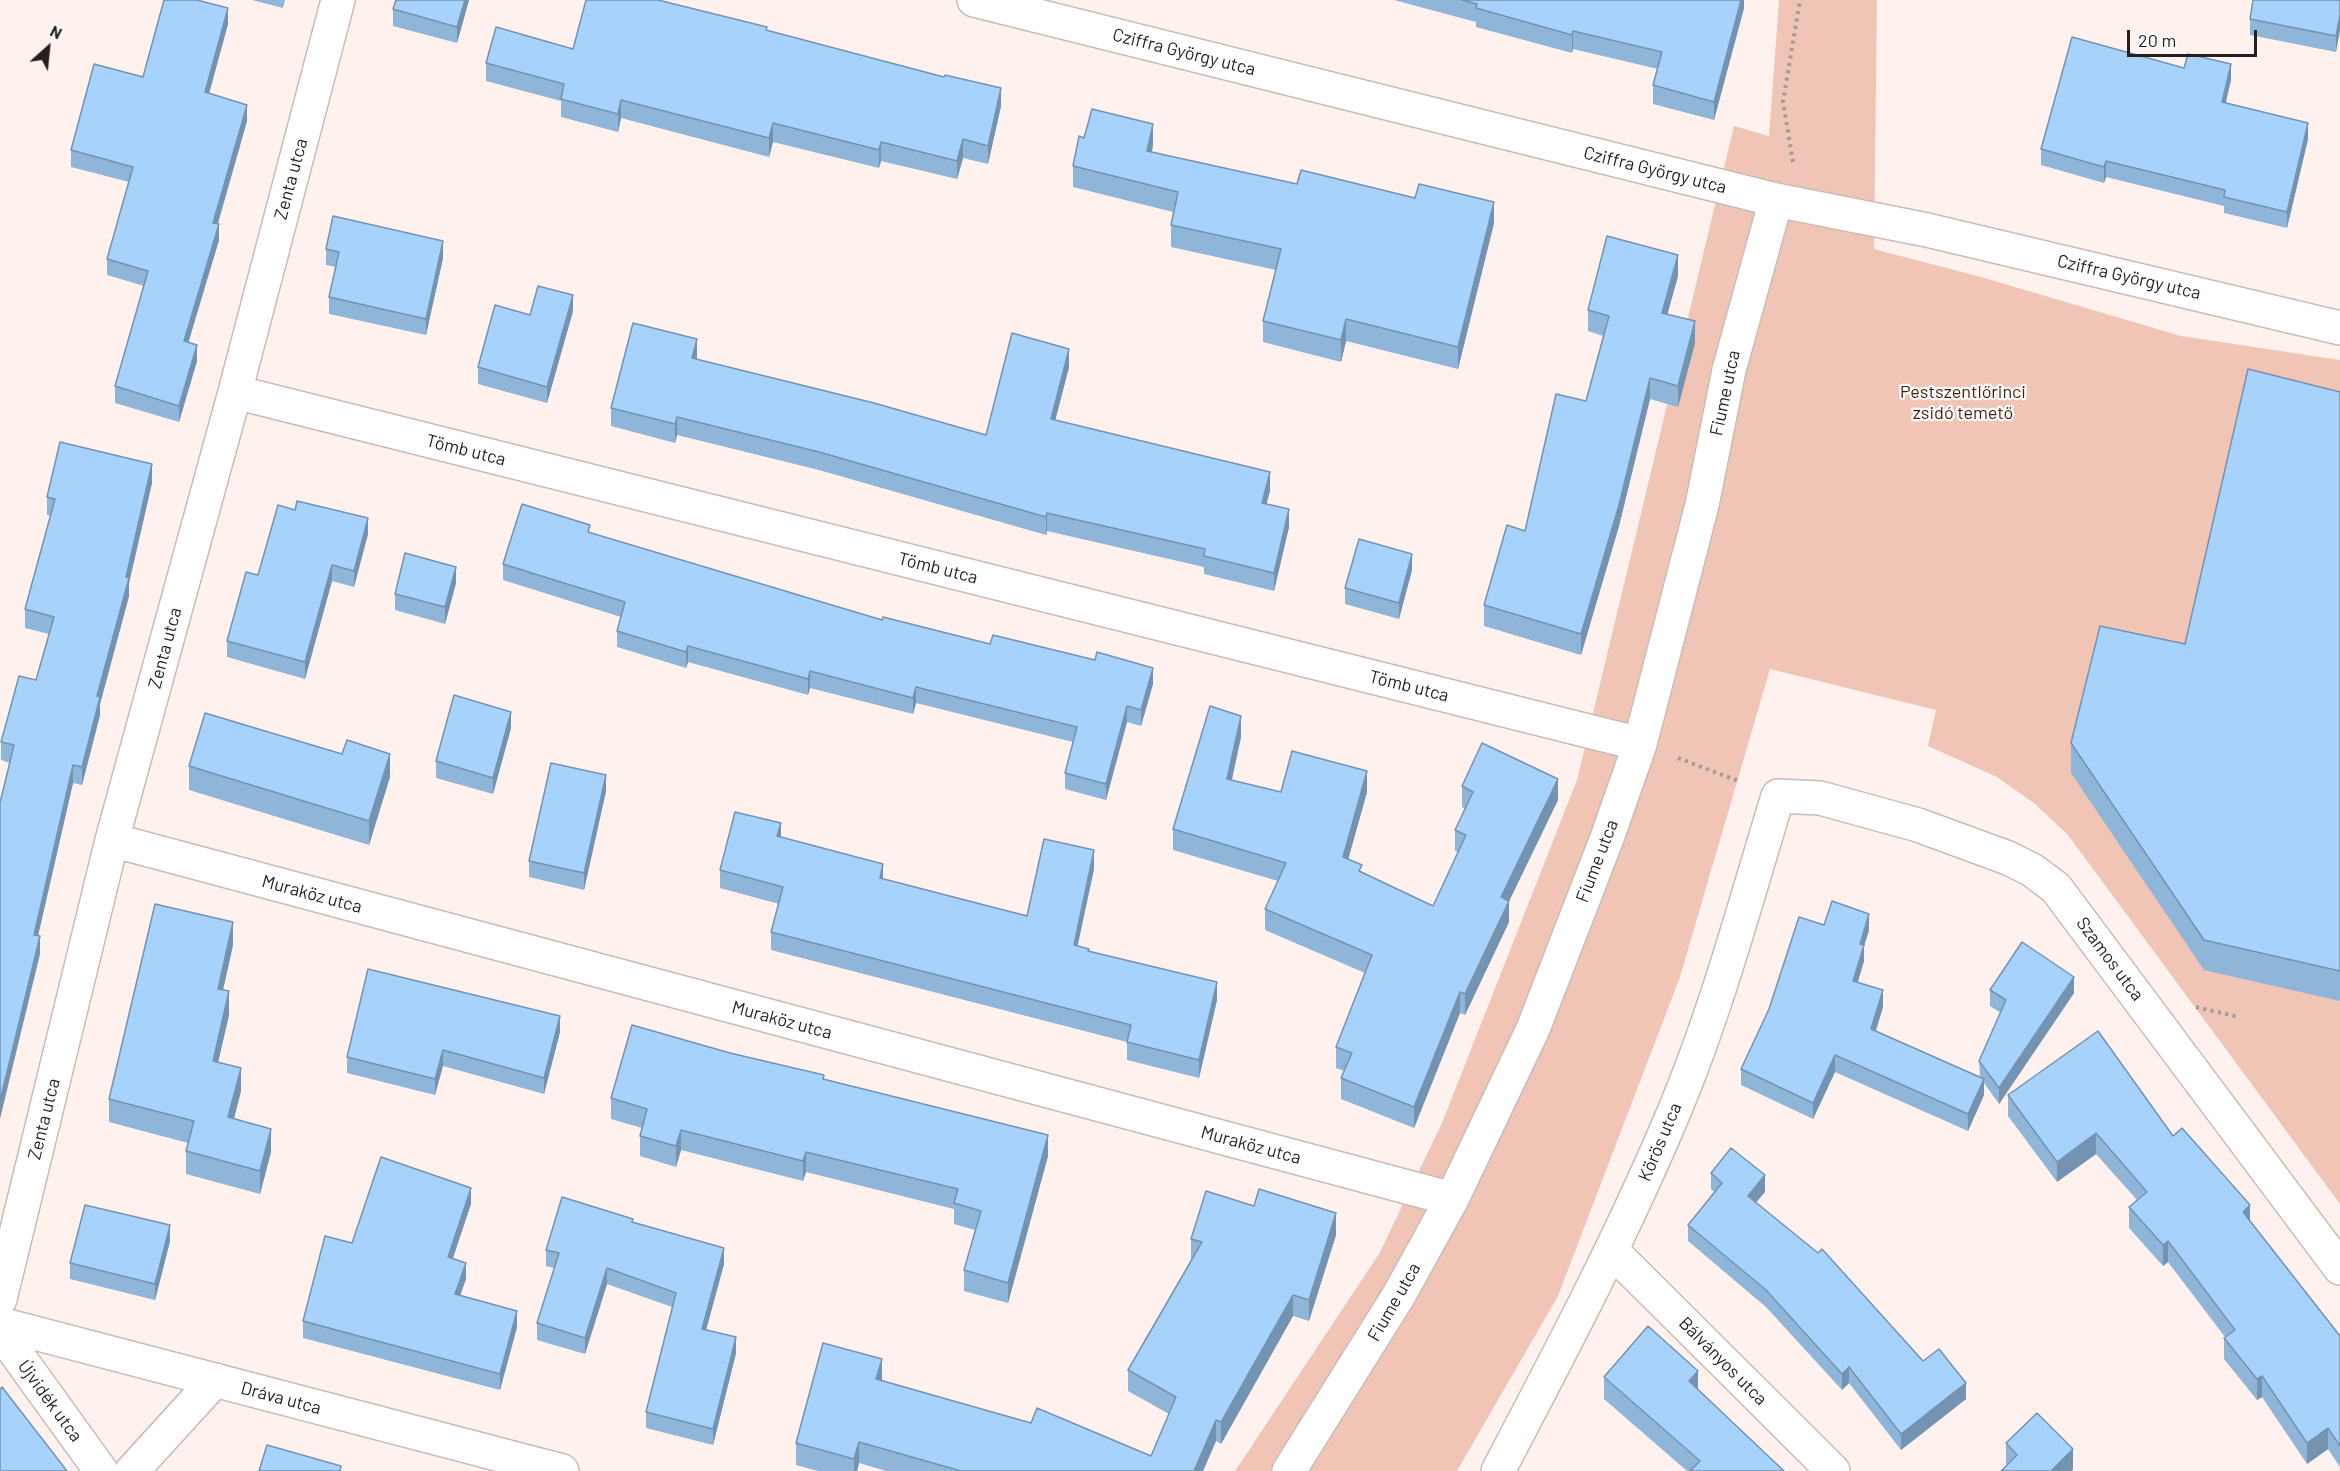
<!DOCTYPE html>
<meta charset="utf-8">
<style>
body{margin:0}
#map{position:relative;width:2340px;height:1471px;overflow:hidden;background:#fff2ee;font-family:Barlow,sans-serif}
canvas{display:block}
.north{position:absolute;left:18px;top:18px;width:60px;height:60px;-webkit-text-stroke:4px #fff;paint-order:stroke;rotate:27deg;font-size:16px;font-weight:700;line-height:24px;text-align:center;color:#251f1d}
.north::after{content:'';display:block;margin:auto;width:21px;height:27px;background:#251f1d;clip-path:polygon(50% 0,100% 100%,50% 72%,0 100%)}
.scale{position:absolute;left:2127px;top:30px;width:130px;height:27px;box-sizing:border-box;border:3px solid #251f1d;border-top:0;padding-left:8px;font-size:18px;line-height:21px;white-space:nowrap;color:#251f1d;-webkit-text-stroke:4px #fff;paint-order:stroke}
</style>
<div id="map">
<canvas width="2340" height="1471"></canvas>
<div class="north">N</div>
<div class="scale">20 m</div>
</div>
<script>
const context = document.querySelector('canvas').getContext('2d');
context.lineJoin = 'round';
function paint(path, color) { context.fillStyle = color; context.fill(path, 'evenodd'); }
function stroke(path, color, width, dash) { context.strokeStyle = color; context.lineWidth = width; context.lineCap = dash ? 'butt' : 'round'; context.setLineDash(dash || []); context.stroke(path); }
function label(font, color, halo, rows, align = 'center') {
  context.font = font + ' Barlow,sans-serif'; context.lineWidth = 4.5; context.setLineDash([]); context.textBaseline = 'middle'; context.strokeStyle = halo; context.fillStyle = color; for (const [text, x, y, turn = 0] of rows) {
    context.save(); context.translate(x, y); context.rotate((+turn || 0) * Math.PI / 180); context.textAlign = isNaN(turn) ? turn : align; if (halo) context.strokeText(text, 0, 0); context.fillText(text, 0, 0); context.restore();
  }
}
paint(new Path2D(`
 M1779 0H1877L1874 249 1981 277 2181 336 2340 360V1204L2068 835 2035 804 1997 777 1928 746 1936 710 1770 669 1680 977 1558 1296 1457 1471H1235L1379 1254 1442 1123 1577 780 1734 126 1769 136Z`), '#f0c5b6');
const minor = new Path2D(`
 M974 0 1776 200 1927 230 2340 328
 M235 392 1640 744
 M112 840 1452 1199
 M1612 1251 1833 1471
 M0 1299 112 840 235 392 338 0
 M0 1324 562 1471
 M0 1331 101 1471
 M132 1471 215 1380
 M1289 1471 1399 1295 1452 1199 1533 1029 1607 838 1640 744 1702 505 1729 370 1776 200
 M1498 1471C1561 1351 1624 1232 1676 1107 1718 1006 1746 900 1778 796L1820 798 1918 825 2008 858 2032 870 2056 888 2340 1268`);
stroke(minor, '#cabbb6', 36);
stroke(new Path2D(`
 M1793 162 1783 102 1800 0
 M1678 758 1741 782
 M2196 1007 2239 1017`), '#a39996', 4, [3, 4.5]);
stroke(minor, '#fff', 33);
paint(new Path2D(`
 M252 0H285L283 8Z
 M469 0 457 43 393 26V9Z
 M1394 0H1744V8L1714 120 1653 104V85L1658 69 1573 49 1572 53 1476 27V22Z
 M2340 0 2336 52 2250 35V19Z
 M228 24 209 94 247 121 218 224 219 240 188 343 197 361 179 422 115 403V386L144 286 107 275V259L129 182 71 167V150L143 77Z
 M767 30 1001 106 988 164 963 158 957 179 881 161 879 168 773 142 769 157 621 118 618 132 561 117V101L486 81V63L573 49Z
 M2231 80 2225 103 2308 139 2287 228 2224 213V206L2106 177 2104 183 2041 165V149Z
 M1084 138 1153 145 1152 152 1297 184 1494 223 1458 369 1346 341 1341 362 1263 342V321L1276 270 1171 247V225L1173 212 1073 187V166Z
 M326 249 443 258 426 335 329 314V297L336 267 326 265Z
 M1678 276 1667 314 1695 343 1678 407 1650 399 1619 526 1581 655 1484 626V605L1525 531 1586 401 1603 336 1588 331V310Z
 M573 311 547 403 478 384V367L530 315Z
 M697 358 696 359 986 435 1069 367 1055 420 1270 491 1266 504 1289 527 1274 591 1204 574V567L1047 531 1046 535 819 470 677 435 675 443 611 426V408Z
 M2340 392V1001L2204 970 2071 773V743L2185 644Z
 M152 483 129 583V596L100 704V715L82 785 73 783 38 936 40 954 10 763 1 760V742L36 680 49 634 25 628V609L51 516 47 515V497Z
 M590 533 882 620 990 644 1153 684 1141 726 1127 722 1106 800 1065 789V773L1073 742 916 703 913 714 810 688 808 695 688 662 686 668 617 647V631L621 617 503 580V564Z
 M368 534 354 587 332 581 305 679 227 657V641L258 575Z
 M1412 570 1399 619 1345 604V588Z
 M456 583 445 624 395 610V594Z
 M511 728 493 794 436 778V761Z
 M1241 737 1232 780 1281 792H1367L1348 859 1362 872 1433 906 1458 852 1455 851V830L1465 809 1462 807V786L1558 800 1509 901V922L1465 1015 1460 1013 1414 1128 1341 1099V1078L1344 1071 1336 1068V1047L1365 973 1265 930V909L1278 881 1173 850V829Z
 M189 766 390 777 369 845 189 790Z
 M606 791 584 890 529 877V861Z
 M781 837 883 879 1027 916 1094 869 1077 946 1089 951 1217 1000 1199 1078 1127 1060V1042L771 950V932L779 904 720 888V870Z
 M1824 925 1869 930 1864 946V961L1858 982 1883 1007 1876 1031 1980 1077 1979 1061 2001 1013 1990 1006V990L2074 993 1999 1104 1984 1083V1095L1968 1131 1835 1072 1813 1119 1741 1085V1069L1769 1009Z
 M233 945 223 990 229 1015 218 1062 241 1091 234 1119 271 1152 260 1194 186 1174V1151L188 1143 109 1122V1099Z
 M560 1032 544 1094 443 1066 435 1095 347 1073V1057Z
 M730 1053 824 1079 1048 1156 1008 1303 964 1291V1270L975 1230 954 1224V1209L806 1172 803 1181 681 1150 676 1167 640 1156V1136L642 1128 611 1119V1098Z
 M2008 1095 2173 1136 2250 1221 2340 1336V1467L2328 1449 2307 1464 2262 1397 2257 1400 2224 1359V1338L2225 1337 2168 1262 2163 1266 2129 1228V1207L2137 1200 2096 1154 2057 1182 2008 1116Z
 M1711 1173 1765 1192 1756 1202 1923 1361 1966 1399 1901 1450 1849 1383 1842 1390 1766 1307 1688 1241V1225L1715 1193 1711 1189Z
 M471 1204 452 1258 466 1279 460 1295 517 1327 500 1390 303 1338V1321L352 1243Z
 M633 1222 724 1264 706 1330 736 1353 713 1445 646 1428V1412L672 1307 607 1284 585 1354 537 1340V1323L554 1268 546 1266V1250Z
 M1336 1235 1309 1321 1293 1316 1221 1444 1216 1441 1203 1471H886L859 1463 857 1471H818L796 1465V1443L882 1380 1031 1423 1151 1456 1169 1414 1128 1391V1370L1191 1261V1239Z
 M170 1241 155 1300 70 1279V1263Z
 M1604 1377 1698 1390 1784 1471H1687L1604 1399Z
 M2006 1443 2073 1469 2072 1471H2001L2007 1465 2006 1464Z`), '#8fb5d8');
paint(new Path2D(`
 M465 0H469L457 43V27Z
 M1741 0H1744V8L1714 120V102Z
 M228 8V24L205 108V92Z
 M2340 15V31L2336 52V36Z
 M1573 31V49L1572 53V35Z
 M2231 64V80L2222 119V102Z
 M1001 88V106L988 164V146Z
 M621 100V118L618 132V114Z
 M247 105V121L213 239V223Z
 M773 123V142L769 157V138Z
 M2308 123V139L2287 228V212Z
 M1153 124V145L1147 173V151Z
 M963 139V158L957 179V161Z
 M881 142V161L879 168V150Z
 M2106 161V177L2104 183V167Z
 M1494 202V223L1458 369V347Z
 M219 224V240L184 357V341Z
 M443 241V258L426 335V319Z
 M1678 255V276L1662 334V313Z
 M573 295V311L547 403V387Z
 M1346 319V341L1341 362V340Z
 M1695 321V343L1678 407V386Z
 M697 339V358L692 376V358Z
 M197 345V361L179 422V406Z
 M1069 349V367L1051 437V419Z
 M1650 378V399L1619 526 1581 655V634Z
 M677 417V435L675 443V424Z
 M152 464V483L129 583V596L100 704V715L82 785V767L97 696Z
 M1270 472V491L1262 521V503Z
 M1289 509V527L1274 591V573Z
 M1047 513V531L1046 535V517Z
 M368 518V534L354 587V571Z
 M1412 554V570L1399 619V603Z
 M332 565V581L305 679V662Z
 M456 567V583L445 624V607Z
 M688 646V662L686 668V652Z
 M1153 668V684L1141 726V710Z
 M810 671V688L808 695V679Z
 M916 687V703L913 714V698Z
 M1127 706V722L1106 800V784Z
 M511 712V728L493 794V778Z
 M1241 716V737L1227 800V779Z
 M390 754V777L369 845V821Z
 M73 765V783L34 953V935Z
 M1367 771V792L1343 878V857Z
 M606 775V791L584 890V873Z
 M1558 779V800L1501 918V897Z
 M781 823V842L777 836Z
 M1094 850V869L1074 963V945Z
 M883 864V883L880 878Z
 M1509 901V922L1465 1015V994Z
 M1869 914V930L1864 946V961L1853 997V981L1860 944Z
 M233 922V945L218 1012V989Z
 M40 936V954L0 1119V1101Z
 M2074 977V993L1999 1104V1088Z
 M1217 982V1000L1199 1078V1060Z
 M1883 990V1007L1871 1045V1029Z
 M229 991V1015L213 1084V1061Z
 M1460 992V1013L1414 1128V1107Z
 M560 1016V1032L544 1094V1078Z
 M443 1050V1066L435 1095V1079Z
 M1835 1055V1072L1813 1119V1103Z
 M241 1068V1091L228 1141V1117Z
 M1984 1079V1095L1968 1131V1114Z
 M271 1129V1152L260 1194V1171Z
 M681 1130V1150L676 1167V1146Z
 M2096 1133V1154L2057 1182V1162Z
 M1048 1135V1156L1008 1303V1283Z
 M806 1152V1172L803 1181V1161Z
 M1765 1175V1192L1748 1212V1196Z
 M471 1188V1204L448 1273V1257Z
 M2250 1205V1226L2243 1212Z
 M1336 1213V1235L1309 1321V1300Z
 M170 1225V1241L155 1300V1284Z
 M2168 1241V1262L2163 1266V1245Z
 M724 1248V1264L702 1345V1329Z
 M466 1263V1279L455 1310V1294Z
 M607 1268V1284L585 1354V1338Z
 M1293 1295V1316L1221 1444V1422Z
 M517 1311V1327L500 1390V1374Z
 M736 1337V1353L713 1445V1429Z
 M882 1359V1381L876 1379Z
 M1849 1367V1383L1842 1390V1374Z
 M1698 1371V1393L1689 1381Z
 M2262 1376V1397L2257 1400V1379Z
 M1966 1383V1399L1901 1450V1434Z
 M1216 1420V1441L1203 1471H1194Z
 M2328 1428V1449L2307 1464V1443Z
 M859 1442V1463L857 1471H854V1459Z
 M2073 1449V1469L2072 1471H2051Z`), '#7493b0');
const building = new Path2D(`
 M164 0H197L228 8 205 92 247 105 213 223 219 224 184 341 197 345 179 406 115 386 148 271 107 259 133 167 71 150 94 64 143 77Z
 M396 0H465L457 27 393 9Z
 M586 0H658L767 27 766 30 944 77 945 75 1001 88 988 146 963 139 957 161 881 142 879 150 773 123 769 138 621 100 618 114 561 99 564 84 486 63 496 27 573 49Z
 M1462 0H1741L1714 102 1653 85 1662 52 1573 31 1572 35 1476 8 1477 4Z
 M2253 0H2340V15L2336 36 2250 19Z
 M2072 37 2184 68 2188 54 2231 64 2222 102 2308 123 2287 212 2224 197 2225 190 2106 161 2104 167 2041 149Z
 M1092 109 1153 124 1147 151 1297 184 1301 170 1415 198 1419 184 1494 202 1458 347 1346 319 1341 340 1263 321 1281 249 1171 225 1178 192 1073 166 1079 136 1084 138Z
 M333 216 443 241 426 319 329 297 339 252 326 249Z
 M1607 236 1678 255 1662 313 1695 321 1678 386 1650 378 1619 505 1581 634 1484 605 1507 525 1525 531 1556 394 1586 401 1609 316 1588 310Z
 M538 286 573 295 547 387 478 367 495 305 530 315Z
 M633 323 697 339 692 358 874 403 986 435 1012 333 1069 349 1051 419 1270 472 1262 503 1289 509 1274 573 1204 556 1205 549 1047 513 1046 517 819 452 677 417 675 424 611 408Z
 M2248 369 2340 392V971L2204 940 2071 743 2100 626 2185 644Z
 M60 442 152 464 126 577 129 578 97 696 100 697 82 767 73 765 34 935 40 936 0 1101V803L14 745 1 742 19 676 36 680 54 617 25 609 55 499 47 497Z
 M297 501 368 518 354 571 332 565 305 662 227 641 246 572 258 575 278 505 295 510Z
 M522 504 590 525 588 532 882 620 883 617 990 644 993 635 1095 660 1097 652 1153 668 1141 710 1127 706 1106 784 1065 773 1077 727 916 687 913 698 810 671 808 679 688 646 686 652 617 631 625 602 503 564Z
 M1359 539 1412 554 1399 603 1345 588Z
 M405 553 456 567 445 607 395 594Z
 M454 695 511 712 493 778 436 761Z
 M1210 706 1241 716 1227 779 1281 792 1292 751 1367 771 1343 857 1362 865 1359 871 1433 906 1466 835 1455 830 1473 792 1462 786 1482 743 1558 779 1501 897 1509 901 1465 994 1460 992 1414 1107 1341 1078 1352 1053 1336 1047 1372 955 1265 909 1286 863 1173 829Z
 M205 713 342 754 347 740 390 754 369 821 189 766Z
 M551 763 606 775 584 873 529 861Z
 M735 812 781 823 777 836 883 864 880 878 1027 916 1044 839 1094 850 1074 945 1089 949 1088 951 1217 982 1199 1060 1127 1042 1131 1025 771 932 783 887 720 870Z
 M1832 901 1869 914 1860 944 1864 945 1853 981 1883 990 1871 1029 1984 1079 1968 1114 1835 1055 1813 1103 1741 1069 1769 1009 1799 917 1824 925Z
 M155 904 233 922 218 989 229 991 213 1061 241 1068 228 1117 271 1129 260 1171 186 1151 194 1121 109 1099Z
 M2022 942 2074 977 1999 1088 1979 1061 2006 1000 1990 990Z
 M368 969 560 1016 544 1078 443 1050 435 1079 347 1057Z
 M632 1025 730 1053 824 1075 823 1079 1048 1135 1008 1283 964 1270 981 1211 954 1203 958 1189 806 1152 803 1161 681 1130 676 1146 640 1136 647 1109 611 1098Z
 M2098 1031 2173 1136 2182 1128 2250 1205 2243 1212 2340 1336V1446L2328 1428 2307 1443 2262 1376 2257 1379 2224 1338 2235 1330 2168 1241 2163 1245 2129 1207 2147 1192 2096 1133 2057 1162 2008 1095Z
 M1731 1148 1765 1175 1748 1196 1818 1253 1822 1249 1923 1361 1939 1349 1966 1383 1901 1434 1849 1367 1842 1374 1766 1290 1688 1225 1722 1183 1711 1173Z
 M381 1157 471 1188 448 1257 466 1263 455 1294 517 1311 500 1374 303 1321 325 1236 352 1243Z
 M1259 1189 1336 1213 1309 1300 1293 1295 1221 1422 1216 1420 1194 1471H961L859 1442 854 1459 796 1443 823 1343 882 1359 876 1379 1031 1423 1037 1408 1151 1456 1176 1397 1128 1370 1202 1242 1191 1239 1206 1191 1254 1206Z
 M562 1197 633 1219 632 1222 724 1248 702 1329 736 1337 713 1429 646 1412 676 1293 607 1268 585 1338 537 1323 559 1253 546 1250Z
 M85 1205 170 1225 155 1284 70 1263Z
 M1648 1326 1698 1371 1689 1381 1784 1471H1690L1700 1461 1604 1377Z
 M2 1387 67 1471H0V1389Z
 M2037 1413 2073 1449 2051 1471H2001L2017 1455 2006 1443Z
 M267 1445 341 1466 340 1471H259Z`);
paint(building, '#a6d2fb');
stroke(building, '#7493b0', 1.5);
label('18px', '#251f1d', '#fff', [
 ["Cziffra György utca",1184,52,14],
 ["Cziffra György utca",1655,170,14],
 ["Zenta utca",291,179,-75],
 ["Cziffra György utca",2129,277,13],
 ["Fiume utca",1725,393,-78],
 ["Tömb utca",466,450,14],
 ["Tömb utca",938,568,14],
 ["Zenta utca",165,648,-75],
 ["Tömb utca",1409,686,14],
 ["Fiume utca",1597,861,-69],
 ["Muraköz utca",312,894,15],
 ["Szamos utca",2110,959,53],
 ["Muraköz utca",782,1020,15],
 ["Zenta utca",44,1119,-76],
 ["Körös utca",1660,1142,-67],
 ["Muraköz utca",1251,1145,15],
 ["Fiume utca",1394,1302,-60],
 ["Bálványos utca",1723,1361,45],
 ["Dráva utca",281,1398,15],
 ["Újvidék utca",50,1401,54]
]);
label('18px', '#4d1a05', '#fff', [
 ["Pestszentlőrinci",1963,392],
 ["zsidó temető",1963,413]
]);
</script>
